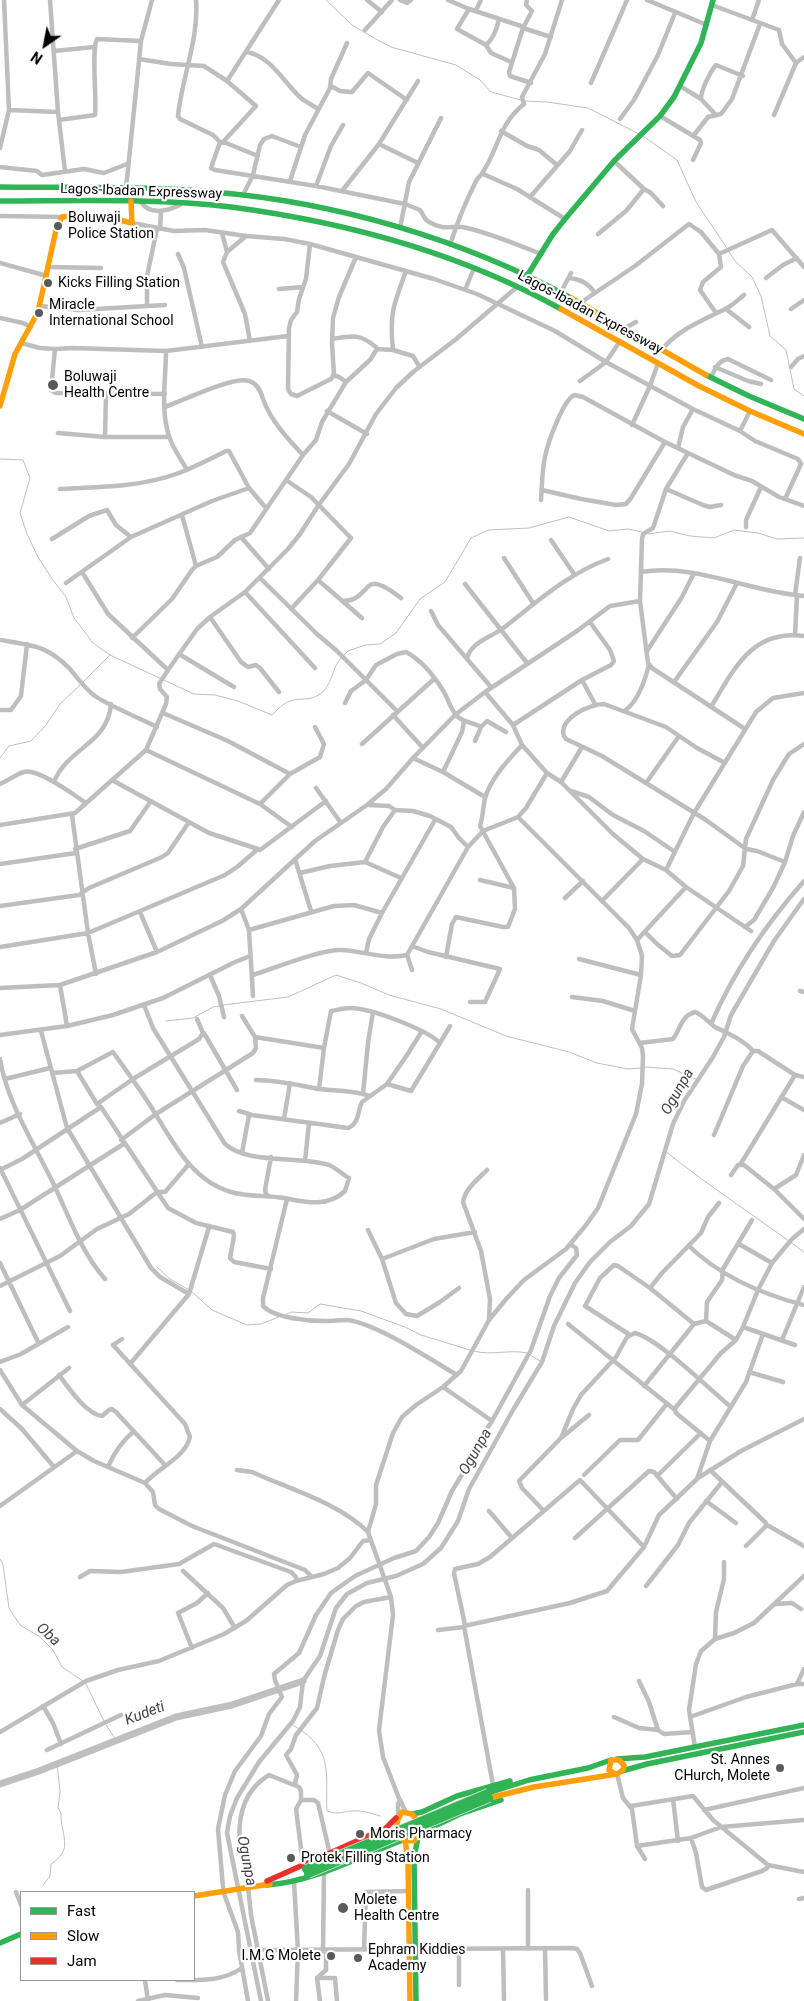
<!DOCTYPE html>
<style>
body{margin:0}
#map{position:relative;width:804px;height:2001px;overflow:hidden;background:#fff;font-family:Roboto,sans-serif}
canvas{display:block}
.legend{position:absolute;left:20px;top:1891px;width:175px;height:90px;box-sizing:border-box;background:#fff;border:1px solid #999;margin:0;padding:6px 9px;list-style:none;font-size:15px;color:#000}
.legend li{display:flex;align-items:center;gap:10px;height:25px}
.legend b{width:25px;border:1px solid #999}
.north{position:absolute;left:20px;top:20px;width:50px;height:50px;-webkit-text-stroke:4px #fff;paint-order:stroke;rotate:213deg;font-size:14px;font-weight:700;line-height:20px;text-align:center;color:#000}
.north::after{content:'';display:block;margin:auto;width:18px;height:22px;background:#000;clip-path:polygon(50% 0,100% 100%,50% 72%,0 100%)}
</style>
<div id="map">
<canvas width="804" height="2001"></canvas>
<ul class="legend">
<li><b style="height:6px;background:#30b455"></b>Fast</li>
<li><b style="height:6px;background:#ff9f0a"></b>Slow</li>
<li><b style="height:6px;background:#e5322d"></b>Jam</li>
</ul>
<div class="north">N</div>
</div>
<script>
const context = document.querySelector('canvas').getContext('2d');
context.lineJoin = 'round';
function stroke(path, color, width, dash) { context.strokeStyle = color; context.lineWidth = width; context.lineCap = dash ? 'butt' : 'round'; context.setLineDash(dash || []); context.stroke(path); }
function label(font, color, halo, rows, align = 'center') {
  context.font = font + ' Roboto,sans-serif'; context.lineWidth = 4.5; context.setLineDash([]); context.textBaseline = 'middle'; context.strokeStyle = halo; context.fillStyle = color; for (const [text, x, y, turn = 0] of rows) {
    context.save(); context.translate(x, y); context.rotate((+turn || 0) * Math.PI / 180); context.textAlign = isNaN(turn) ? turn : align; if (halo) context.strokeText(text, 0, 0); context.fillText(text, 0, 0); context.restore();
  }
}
stroke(new Path2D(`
 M326 0 352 25 374 38 391 47 456 65 480 80 491 92 521 100
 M525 101 547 102 588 108 639 134
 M643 136 677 160 696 202 727 248
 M729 252 735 261 752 277 761 296 770 336 786 350 794 389 804 396
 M0 459 23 460 30 478 20 513 27 534 38 557 52 579 66 597 74 618 93 643 110 655 194 694 215 695 238 701 272 715C278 709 284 702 294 700 304 698 310 701 320 694 333 685 331 669 341 658
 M648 534 669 531 690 536 714 538 734 530 758 533 777 539 804 538
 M344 655 348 651 365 645 380 644 396 633 420 599 445 582 471 538 488 530 529 528 569 517 609 531 628 529 642 532
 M83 682 110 655
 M0 758 9 746 31 741 46 725 60 704 80 685
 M223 1005 288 997 336 975 361 983 389 995 441 1009 506 1036 569 1052 597 1063 628 1069 641 1068
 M166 1021 193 1018 213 1007 219 1006
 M645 1067 673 1069 698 1080
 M665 1151C710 1187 758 1218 804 1252
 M157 1267 170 1279 189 1290
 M192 1292 212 1310 247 1325 261 1324 279 1317
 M285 1315 291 1312 308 1313 320 1304 361 1311 405 1327 421 1335 470 1350
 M474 1351C491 1356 509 1349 527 1353
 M530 1355 542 1362
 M0 1559 3 1565 9 1608 20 1625 40 1637 53 1650 62 1667 83 1681
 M86 1684 104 1721
 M291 1724 299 1729
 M106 1725 117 1741
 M302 1731C334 1753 325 1778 327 1811 337 1815 341 1812 351 1811 362 1810 370 1813 380 1816
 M43 1885 50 1876 51 1864C75 1849 60 1834 61 1813L58 1808 60 1792 57 1763`), '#bfbfbf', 1);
stroke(new Path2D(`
 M261 2001 227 1833 230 1816 237 1798 259 1762 293 1721 300 1707 303 1681 320 1656 336 1608 347 1594 367 1583 396 1576 423 1564 441 1548 458 1521 469 1489 513 1410 542 1362 554 1326 575 1283 590 1262 610 1242 631 1226 649 1204 673 1124 684 1101 713 1057 724 1037 731 1015 774 941 804 899`), '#bfbfbf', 4.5);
stroke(new Path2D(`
 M0 1784 39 1771 176 1717 232 1705 303 1681`), '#bfbfbf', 7);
stroke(new Path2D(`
 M50 0 58 112 65 171
 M196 0C199 39 182 77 178 116L180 119 213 135 220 142 226 143 258 156
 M367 0 382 12
 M400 0 407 3 411 0
 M448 0 469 9 524 27
 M527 0 526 5 532 11 523 28 509 72 510 76 531 83
 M647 0 707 25
 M712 5 779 30 782 44 796 63
 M469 9 457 29 486 45 491 53 511 62
 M476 10 481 0
 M752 20 759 0
 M523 28 551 37
 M365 30 392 0
 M486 45C494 39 497 28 499 19
 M54 51 94 47
 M247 52C272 57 283 82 301 98 306 102 312 105 318 109
 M139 59 171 64 204 66 227 81 256 106 223 142
 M227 81 279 0
 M591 83 627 0
 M331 86 340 91 352 92 368 73 407 100
 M680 86 701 99 715 114
 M701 99C701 90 710 72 716 65L743 76
 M9 110 58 112
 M774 115 796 63 804 57
 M660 116 700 140 701 143 693 160
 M620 119 634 100 658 55 675 13
 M59 120 95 115C97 98 91 50 97 39L141 41
 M501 131 527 146 539 150 557 165
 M694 135 708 117 721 114 732 99 760 24
 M220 142 211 168 215 170 316 186 405 204 420 210C424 215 424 220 429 222 446 232 453 224 467 228 492 234 516 244 541 254
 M379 144 418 163
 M0 148 9 110 4 0
 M614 161 644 189 651 193 663 206
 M0 167 37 171 42 175 84 169 104 173 127 164
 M483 174 517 189 565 219
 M290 181 305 135 330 88 331 79 347 43
 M316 186 331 146 343 125
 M126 189 141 41 152 0
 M342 191 379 144 418 81
 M243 195 253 175 260 145 264 139 272 136 301 147
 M530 197 570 151 582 130
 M141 202C150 216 167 211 180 205
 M0 216 62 217
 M132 223 174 231 205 230 246 236 284 239 310 244 434 279 477 294 555 331 606 362 693 409 740 431 755 441 798 459 801 464 785 499
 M400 228 409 182 441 118
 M160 229 161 212
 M222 233 227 252
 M598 234 626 211 644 189
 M246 236 227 252 223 262 245 314 250 341
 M310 244 306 279 299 299 297 312 291 320 289 328 288 389 291 394 297 396 331 379 334 375 332 343 333 318 339 297 356 257
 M450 245C457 223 466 201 476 181 478 177 481 176 483 172 499 147 499 124 524 104L522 97 545 54 562 0
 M178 254 184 268 202 347
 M719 254 772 230 804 267
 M0 263 47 276
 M48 267 101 268
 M570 278C580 279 589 284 595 293
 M766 278 783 265 797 258
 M279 289 303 287
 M465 290 474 268
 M561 292 571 273
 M580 303 635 266 689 224 701 232 719 254 721 267 703 282 700 290 716 313
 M40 306 79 310 165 305
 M147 306V276L157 229
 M726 309 749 327
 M791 309 804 300
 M0 318 23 323 31 327
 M625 328 636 322
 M332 339C352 336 359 333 376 347L377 349 393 350 413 356 419 366
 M21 343 40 348 55 349 73 348 166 351 288 336
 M55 349 51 390 56 393 165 394
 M393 350C389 313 394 304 406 271
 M662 350C675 331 704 320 725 309 732 306 738 300 744 295
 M166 351C166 378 160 409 169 436 172 447 181 459 187 470
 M715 367 748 381 761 384
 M791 367 798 359 804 356
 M333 375 339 377 346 382
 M711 378C715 368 718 361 728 359L771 380
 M580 381 606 362 620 341
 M165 407C182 401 233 376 249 381 257 383 261 392 263 399 271 421 287 438 303 455
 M327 411 367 434
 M632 425 650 386 658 363
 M740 431 750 411
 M58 433 105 437H169
 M105 437 106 394
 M678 448 683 427 693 409
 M688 453 666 489 653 528 643 534 642 539 640 601 648 663 652 668 745 729
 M286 480 311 497 351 538 318 580 291 609
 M60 489C99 487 140 487 176 474 193 468 210 459 226 451H229L249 488 266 508
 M666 489 703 505 710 507 721 505
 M542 490 581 499 616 505 626 504 631 498 665 442
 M541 500C542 486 542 470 545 457 547 445 564 397 575 395L583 397 665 442 734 475 752 481 779 497 804 506
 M182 515 196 566
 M746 527V520L761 487
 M241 537 269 569
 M52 539 89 516 107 510 116 525 131 537
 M551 540 574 574
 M504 558 533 603
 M82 572 108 614 168 670
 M641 572C696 563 749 592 804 596
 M260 578 317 634 337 651 397 711
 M318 580 362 618
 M66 583 131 537 212 501 249 488
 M465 584 527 663
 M245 592 315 668
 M795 595 800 558
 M343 601C374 600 359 565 401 598
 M431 611 438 625 491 687
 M210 617 241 662 248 667 256 665 260 668 279 692
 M795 635 797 595
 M132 638 172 599 192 570 196 566 217 557 235 540 250 533 303 455 316 440 322 422 346 382 370 360 377 349
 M0 640C31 645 46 645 69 668 78 678 84 688 95 696 113 708 138 717 157 727
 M647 651 682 597 694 573
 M179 654 234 687
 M467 658C472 642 489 638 502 629 536 603 567 574 608 559
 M582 680 595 704
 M674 682 717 622 737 583
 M485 692 577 631 610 606 640 601
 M345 703 351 691 366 680 376 665 397 654 406 652C421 660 435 677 444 692 448 699 451 710 457 716 462 722 474 723 481 727L487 721 506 732
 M711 707C734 669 752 629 804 636
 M0 710H11L21 696 27 644
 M624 711C638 703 645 680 649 665
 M163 713 228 741 290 774
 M393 715 423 748
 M513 725 582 680 611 665 614 661 610 650 590 622
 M475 741 481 727
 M362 744 434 679
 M146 750 260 804 292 827
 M413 758 443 772 485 797
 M725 763 697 748 666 727 604 704C589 704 558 719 564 736L566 739 602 756 646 783 706 820 746 849 757 851 785 862
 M443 772 462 732 464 721
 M547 773 561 782 613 834 643 859 666 870 686 887 751 931
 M112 780 209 833 258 849
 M54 782C67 748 108 744 111 704
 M561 782 582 747
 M646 783 679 736
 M0 784C8 781 16 774 24 772 38 768 74 795 86 803
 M316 788 341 823
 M571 791 589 797 613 815 644 831 675 852
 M260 804 290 774 320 757 324 744 315 727
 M369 805 389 806 395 810 413 811 430 816 451 827 459 838 468 847
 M72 815 88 933 96 974
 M0 825 75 813 146 750 166 704 167 697 160 689 159 684 168 670 197 629 210 617 245 592 288 549 300 534 318 506 349 464 376 414 396 388 413 372 455 340 517 287
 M75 849 130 831 151 801
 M295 859 311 911
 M365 862 383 827 395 810
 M0 864 76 853
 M666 870 694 813 756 712 773 698 804 693
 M300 873 330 866 365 862 401 878
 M480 880 514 888
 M565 898 583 881
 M602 901 643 859
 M0 906 79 895 89 888 162 857 168 853 189 822
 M241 909 249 930 253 996
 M140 912 157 952
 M745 927 754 920 773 888 785 862 793 836 804 812
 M249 930 334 906 354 905 382 913
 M645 932 657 944 672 956 680 955 729 891 743 866 746 839 773 780 789 754 804 744
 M637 940 686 887
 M412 946 428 952 500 969 485 1002H470
 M0 947 88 933 225 875 237 867 258 849 260 850 326 801
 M366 953 369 939 382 913 435 820
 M407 955 412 970
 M446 957 452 924 456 917 503 927H508L515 909 514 888 480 826C483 817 483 807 485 798 491 778 508 760 522 745
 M579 959 641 975
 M210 975 219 996 224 1017
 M253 975C275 968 321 949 342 950 363 951 385 960 407 955L468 847 483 831 518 817
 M60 985 67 1026
 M0 988 60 985 157 952 222 921 241 909 315 841 367 805 386 789 413 758 455 715 485 692 513 725 522 745 547 773 526 808 518 817 629 928 637 940 642 956 641 975 632 1029 642 1048 643 1056 642 1084 636 1114 598 1208 586 1225 566 1249 524 1280 507 1298 489 1320 461 1371 443 1387 416 1405 402 1417 393 1433 376 1485V1504L368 1532 391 1597 393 1615 379 1730 383 1757 400 1801 398 1804V1815
 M800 991 804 992
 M572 997 603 1001 635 1011
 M242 1016 255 1037 324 1048
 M711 1024C734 971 766 924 804 881
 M41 1031 67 1128 151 1268 160 1277 189 1294
 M204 1033 237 1090
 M0 1035 67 1026 113 1015 163 998 233 963 250 956
 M440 1043 450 1026
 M640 1043 673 1039C681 1028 681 1016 695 1012 703 1015 708 1022 715 1027 728 1034 743 1039 753 1051
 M0 1059C7 1103 35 1145 54 1185 69 1216 81 1252 105 1279
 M77 1071 97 1104 101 1107 168 1208 196 1223 233 1232 234 1236 230 1258 234 1262 271 1269
 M52 1073 77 1071 113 1052C125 1069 137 1085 148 1102 170 1136 189 1180 231 1192 247 1197 266 1195 284 1198 305 1202 327 1208 345 1191L349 1178C342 1174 336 1168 329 1165 298 1155 249 1165 225 1144L153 1028 144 1005
 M5 1079 50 1068
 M256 1080C277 1080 298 1085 319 1089 335 1091 354 1090 370 1096
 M387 1084 407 1055 422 1031
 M363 1094 368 1043 373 1012
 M781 1097 804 1110
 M97 1104 133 1079 199 1039 203 1033 197 1019
 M239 1111 252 1115 348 1128C360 1123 357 1112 362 1102L387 1084 411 1091 440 1043C426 1029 370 1008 350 1008 344 1008 337 1010 331 1011L324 1048 319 1089
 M284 1119 290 1083
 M0 1123 20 1114
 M714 1135 743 1066 753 1051H758L795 1075 804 1077
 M121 1140 156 1114 253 1053 256 1048 255 1037
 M242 1153 249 1115
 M305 1161 309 1123
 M740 1165 795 1075
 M0 1168 70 1311
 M0 1170 22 1159 101 1107
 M487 1170C478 1179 465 1189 463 1202L481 1251 490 1299 489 1320
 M731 1175 738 1165H744L774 1189 804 1219
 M774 1189 796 1175 804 1155
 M269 1196 266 1194 265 1190 271 1157
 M287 1199 263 1298V1306C274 1318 308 1321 324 1321 332 1321 340 1320 347 1320 376 1323 431 1360 457 1375
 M0 1219 20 1210 125 1143
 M368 1230 382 1259 396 1303 406 1314 417 1316 440 1302 459 1288
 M739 1244 772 1263
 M689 1246C721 1277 761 1294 804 1305
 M382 1259 434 1239 475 1232
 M0 1263 38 1342
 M0 1286 60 1256 97 1229 129 1214 157 1192H165L189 1164
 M650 1288 662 1273 701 1233 708 1217 719 1203
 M706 1321 707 1302 722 1280 723 1269 752 1220
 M568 1324 675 1410
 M743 1327 795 1345
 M630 1335 585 1306 600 1278 614 1265 618 1266 650 1288 694 1324 706 1321 736 1340
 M122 1339 113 1345 185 1424 190 1437C185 1458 159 1467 145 1483
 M782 1340 804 1287
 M0 1362 21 1354 68 1327
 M130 1364 189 1294 209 1227
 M0 1370 22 1405 77 1451 94 1461 145 1483 153 1492 155 1505 159 1509 192 1526 305 1570 312 1577
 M749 1372 783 1382
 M59 1375C68 1387 86 1414 102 1416L109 1410 112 1409 116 1412 165 1465
 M644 1386 694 1324
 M443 1387 492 1421
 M22 1405 69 1368
 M0 1409 22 1429 54 1467
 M561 1438 573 1409 581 1395 616 1357 627 1337 635 1333C660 1340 709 1389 731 1407
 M710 1441 746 1382 763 1334
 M108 1467C114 1453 121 1442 133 1432
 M237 1470 252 1472C289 1489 339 1503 368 1532
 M710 1470 766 1523V1526L746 1546
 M584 1475 620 1440H638L666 1405
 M657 1476 701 1433
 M698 1478 741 1451 804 1419
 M706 1501 736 1523
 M0 1506 77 1451
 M543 1510 522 1488 519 1481 561 1438 589 1415
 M489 1511 512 1538
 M767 1525 804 1546
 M575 1538 649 1471 654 1472 677 1499
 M183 1571 223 1608 235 1628
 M80 1577 90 1571 121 1572 179 1564 214 1544 291 1572 296 1577V1581
 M646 1586 678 1545 689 1523 722 1482
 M776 1604 792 1603 801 1609
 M465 1625 454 1573 455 1569 478 1564 490 1557 580 1480 644 1547
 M438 1630 464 1627
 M715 1639 734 1633 754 1623 804 1576
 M192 1648 178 1613 197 1603 208 1593
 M639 1681 649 1702 658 1730
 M797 1684 804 1669
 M43 1706 53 1723 61 1744
 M614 1717 639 1728 658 1730 664 1734 693 1732
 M690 1717 746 1697 797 1684H804
 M0 1732 86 1681 118 1670 159 1661 224 1634 246 1621 287 1585 296 1581 324 1574 338 1568 350 1558 363 1541 371 1540
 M695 1747 689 1710 696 1664 701 1651 715 1639 716 1612 724 1579V1562
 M47 1750 121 1715
 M617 1774 623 1798 632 1809 637 1846 645 1859
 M295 1784 297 1775 286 1755 291 1749 296 1735 317 1708 324 1677 338 1630 343 1619 356 1606 364 1602 391 1597
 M493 1785 464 1626 570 1603 607 1591 644 1547 659 1515 697 1479 710 1441 676 1413 675 1410 676 1407 721 1353 736 1340 743 1327 758 1290 772 1263 792 1239 804 1229
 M673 1799 678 1841
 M400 1800 406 1812
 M631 1806 693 1796 713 1820 768 1865 804 1872
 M704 1810 804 1788
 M691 1838 696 1853 702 1887 706 1890 762 1871 767 1868 768 1865
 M637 1846 691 1838 721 1827 804 1820
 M303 1864 296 1809 301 1800H314L318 1803 329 1850
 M294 1882 298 1951 296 2001
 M249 1883C236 1846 231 1798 269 1775L299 1787 301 1791V1800
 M248 1886 251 1915 268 2001
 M223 1887 218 1829 225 1795 235 1771 261 1736 269 1714 282 1697 275 1680 274 1674 299 1653 316 1615 331 1593 355 1576 394 1558 416 1551 429 1537 438 1523 452 1491 469 1463 478 1442 492 1421 531 1350 550 1296 559 1278 577 1255 576 1248 570 1244
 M528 1890V1949
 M223 1891 238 1932 239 1950 248 2001
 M16 1892 21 1905
 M799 1899 804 1898
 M545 1948 546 1999
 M503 1949 504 1999
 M264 1950 573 1948 577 1949 580 1953 592 1986
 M364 1950 366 1892 408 1891
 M323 1951 324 1872
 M317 1978H335L337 2001
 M145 1980 148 2001
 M177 1980C201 1980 221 1982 242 1968
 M459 1985V1950
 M138 2001 165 1995 198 1998
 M320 2001 317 1978 326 1970V1950`), '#bebebe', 4.5);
stroke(new Path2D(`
 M0 187C71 188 142 186 213 192 336 202 462 239 571 298
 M0 201C76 201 155 198 231 207 345 222 460 253 561 309
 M527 276 553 234 565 219 614 161 660 116 674 97 701 43 713 0
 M706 375 749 396 804 419
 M617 1759 645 1757 804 1725
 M622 1771 647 1764 804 1732
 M488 1793 529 1780 588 1768 611 1760
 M412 1814 422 1812 457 1796 510 1781
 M420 1833 460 1814 501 1800
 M267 1885C316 1881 358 1857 403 1840
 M0 1943 21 1934
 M416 2001 414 1857 418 1838`), '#30b455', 5.5);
stroke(new Path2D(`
 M571 298 706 375
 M561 309 699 386 750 411 804 434
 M0 406 15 354 38 312 56 230 62 217C86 213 109 217 132 223L131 201
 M489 1798 534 1787 617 1774 623 1770 624 1765 619 1760H611L609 1770 614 1773
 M402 1812 412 1814 418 1822 420 1833 414 1841 403 1840C395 1829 395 1823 402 1812Z
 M405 1841 408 1858 410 2001
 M194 1896 270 1884`), '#ff9f0a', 5.5);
stroke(new Path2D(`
 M267 1881 386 1828 396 1818`), '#e5322d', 5.5);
const fastBridge = new Path2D(`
 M306 1869 488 1793
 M308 1874 489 1798`);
stroke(fastBridge, '#dbdbdb', 10, []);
stroke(fastBridge, '#30b455', 8);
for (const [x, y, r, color] of [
 [58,226,5,"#595959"],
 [48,283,5,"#595959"],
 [39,313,5,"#595959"],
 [53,385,6,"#595959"],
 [780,1768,5,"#595959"],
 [360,1834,5,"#595959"],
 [291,1858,5,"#595959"],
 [343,1908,6,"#595959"],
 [331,1956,5,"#595959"],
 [358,1958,5,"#595959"]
]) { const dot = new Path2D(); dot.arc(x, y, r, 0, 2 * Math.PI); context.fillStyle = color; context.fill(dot); stroke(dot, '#fff', 2); }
label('14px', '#000', '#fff', [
 ["Lagos-Ibadan Expressway",141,192,2],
 ["Lagos-Ibadan Expressway",590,313,28]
]);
label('14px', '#000', '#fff', [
 ["Boluwaji",68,218],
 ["Police Station",68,234],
 ["Kicks Filling Station",58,283],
 ["Miracle",49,305],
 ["International School",49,321],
 ["Boluwaji",64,377],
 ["Health Centre",64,393],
 ["St. Annes",770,1760,"right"],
 ["CHurch, Molete",770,1776,"right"],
 ["Moris Pharmacy",370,1834],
 ["Protek Filling Station",301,1858],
 ["Molete",354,1900],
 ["Health Centre",354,1916],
 ["Ephram Kiddies",368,1950],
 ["Academy",368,1966],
 ["I.M.G Molete",321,1956,"right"]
], 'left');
label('italic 15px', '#444', '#fff', [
 ["Ogunpa",678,1092,-60],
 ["Ogunpa",476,1452,-60],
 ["Oba",48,1635,42],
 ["Kudeti",145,1714,-21],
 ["Ogunpa",246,1861,79]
]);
</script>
